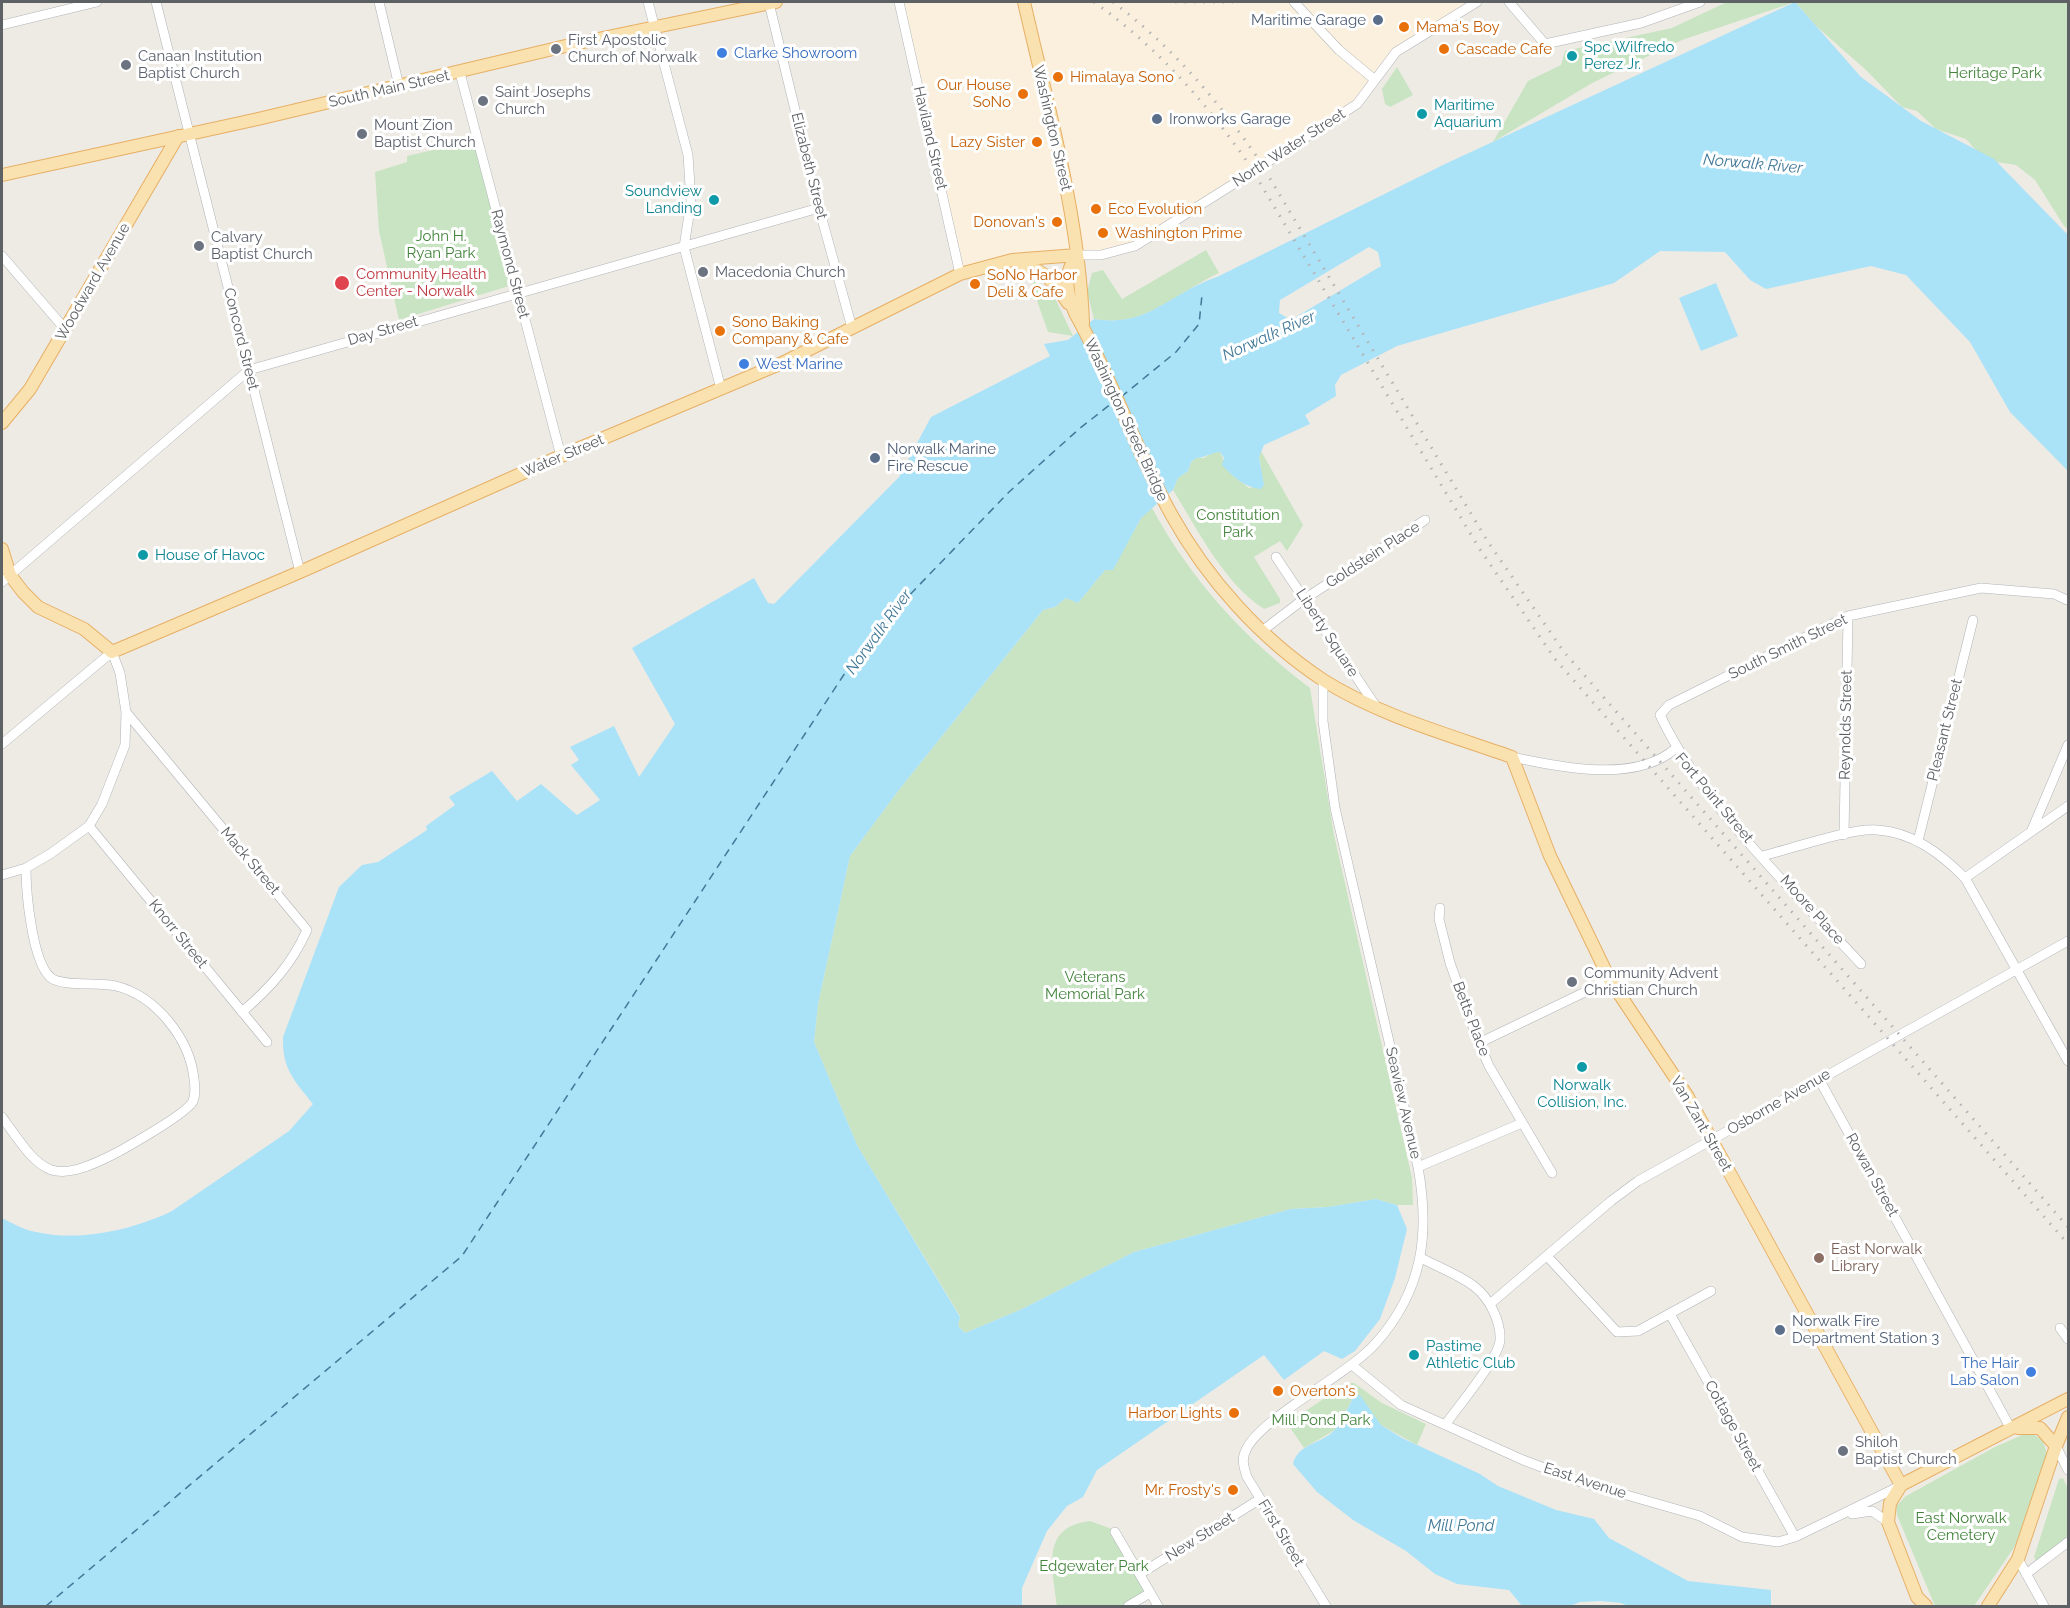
<!DOCTYPE html>
<style>
body{margin:0}
#map{position:relative;width:2070px;height:1608px;overflow:hidden;background:#eeebe5;font-family:Raleway,sans-serif}
canvas{display:block}
.frame{position:absolute;inset:0;border:3px solid #5d6164;pointer-events:none}
</style>
<div id="map">
<canvas width="2070" height="1608"></canvas>
<div class="frame"></div>
</div>
<script>
const context = document.querySelector('canvas').getContext('2d');
context.lineJoin = 'round';
function paint(path, color) { context.fillStyle = color; context.fill(path, 'evenodd'); }
function stroke(path, color, width, dash) { context.strokeStyle = color; context.lineWidth = width; context.lineCap = dash ? 'butt' : 'round'; context.setLineDash(dash || []); context.stroke(path); }
function label(font, color, halo, rows, align = 'center') {
  context.font = font + ' Raleway,sans-serif'; context.lineWidth = 6; context.setLineDash([]); context.textBaseline = 'middle'; context.strokeStyle = halo; context.fillStyle = color; for (const [text, x, y, turn = 0] of rows) {
    context.save(); context.translate(x, y); context.rotate((+turn || 0) * Math.PI / 180); context.textAlign = isNaN(turn) ? turn : align; if (halo) context.strokeText(text, 0, 0); context.fillText(text, 0, 0); context.restore();
  }
}
paint(new Path2D(`
 M899 2H1477L1396 52 1357 104 1135 246 960 274Z`), '#fbf0dd');
paint(new Path2D(`
 M1727 2H2068V229L2064 226 2035 180 2016 165 1996 162 1980 155 1966 139 1936 129 1917 111 1902 107 1866 70 1816 26 1795 2 1682 40 1594 82 1493 142 1528 81 1561 65 1565 51 1672 28Z
 M1397 67 1413 95 1390 107 1385 104 1382 89Z
 M476 147 512 285 399 320 379 231 375 172 407 162V156L442 148Z
 M1206 250 1219 273C1173 294 1147 328 1094 319L1087 292 1092 273 1103 270 1122 299Z
 M1032 276 1053 294 1073 336 1048 332 1035 295Z
 M1261 451 1303 525 1287 551 1280 541 1254 557 1280 599V603L1264 609C1223 582 1198 530 1173 490L1178 478 1188 471 1191 462 1196 458H1204L1213 452H1220L1229 472 1249 488 1264 485C1260 475 1262 467 1259 458Z
 M1152 508C1191 580 1245 639 1310 688L1334 835 1412 1178 1413 1205H1397L1376 1199 1328 1207 1291 1209 1134 1252 1022 1309 965 1333 958 1326 960 1316 857 1145 814 1042 818 1004 850 856 898 791 1043 610 1055 607 1066 598 1078 603 1105 570 1113 569 1141 518Z
 M1348 1383H1354L1382 1403 1426 1424 1417 1445 1381 1425 1355 1395 1335 1430 1304 1448 1287 1423Z
 M2029 1432 2043 1440 2047 1454 2015 1546 1974 1606H1935L1897 1515 1896 1506 1906 1496 1995 1447Z
 M2063 1478 2068 1489V1536L2036 1561 2034 1557 2059 1479Z
 M1090 1521 1120 1532 1154 1590 1127 1606H1057C1053 1570 1039 1527 1090 1521Z`), '#c8e4c3');
paint(new Path2D(`
 M1795 2 1861 77 1921 121 1994 159 2068 235V471L2010 412 1970 342 1906 275 1871 266 1766 289 1750 280 1725 252 1660 251 1614 283 1397 346 1341 375 1335 385 1336 396 1305 415 1310 424 1264 445 1259 457 1264 485 1261 489C1246 488 1233 477 1222 465L1224 458 1220 452C1211 452 1206 458 1196 458L1191 462 1188 471 1178 478 1173 490 1141 518 1113 570H1105L1078 603 1066 598 1055 607 1043 610 898 791 850 856 818 1004 814 1042 857 1145 960 1317 958 1326 965 1333 1022 1309 1134 1252 1291 1209 1328 1207 1376 1199 1397 1205 1407 1229 1395 1278 1380 1319 1355 1351 1342 1359 1324 1351 1284 1380 1264 1355 1097 1470 1083 1497 1067 1506 1047 1531 1022 1588V1606H2V1218C12 1223 24 1230 36 1232 79 1242 133 1230 172 1211L289 1131 313 1104C294 1080 282 1069 283 1037L339 887 362 865 378 862 427 830 426 826 455 805 449 797 492 771 517 801 541 784 577 815 600 800 571 765 579 760 570 747 614 726 639 777 675 724 632 648 754 578 768 603 774 604 899 477 931 417 1050 356 1044 344 1068 340 1094 319C1149 328 1169 293 1217 277L1445 164Z
 M1716 283 1738 336 1701 351 1679 298Z
 M1355 1395H1360L1381 1425 1402 1438 1480 1474 1498 1486 1556 1510 1594 1519 1609 1538 1688 1581 1771 1590V1606H1628L1621 1603 1600 1601 1580 1602 1570 1606H1522L1509 1590 1457 1584 1435 1574 1406 1551 1353 1520 1317 1492 1293 1464C1297 1446 1316 1444 1329 1435 1340 1428 1348 1406 1355 1395Z`), '#aae2f8');
paint(new Path2D(`
 M1369 247 1378 252 1381 266 1291 320 1279 313 1280 300Z`), '#eeebe5');
stroke(new Path2D(`
 M1121 397 1176 352 1199 324 1202 295
 M46 1606 462 1256 868 638 1009 492 1079 429 1112 403`), '#427998', 1.5, [8, 6]);
const minor = new Path2D(`
 M156 2 300 572
 M379 2 399 86
 M648 2 688 155 691 202 684 247 721 389
 M899 2 960 274
 M1294 2 1339 50 1375 80
 M1509 2 1545 44 1641 23 1700 2
 M769 3 819 208 852 328
 M2 25 97 2
 M460 73 561 456
 M1077 255H1101L1135 246 1243 178 1357 104 1396 52 1477 2
 M2 256 65 329
 M1276 557 1377 708
 M2 582 249 370 819 208
 M1262 631 1300 602 1425 520
 M1323 680V721L1335 808 1418 1167C1430 1234 1423 1290 1376 1343 1348 1375 1259 1419 1246 1450 1241 1459 1244 1468 1247 1477L1326 1606
 M126 712 307 930C292 964 270 988 242 1012
 M2 744 112 652 120 673 126 712 125 745 102 804 89 826 50 854 26 868 2 875
 M1512 757C1559 767 1636 784 1676 748
 M89 826 267 1042
 M2031 832 2068 745
 M1844 835 1848 616
 M1918 841 1973 620
 M1762 856C1791 849 1850 828 1877 830 1913 832 1941 854 1965 878L2068 1061
 M1965 878 2068 806
 M1440 908 1439 919 1450 963 1479 1043 1489 1066 1552 1173
 M1861 964C1793 890 1703 806 1660 715L1669 705 1848 616 1981 588 2054 594 2067 600
 M1479 1043 1610 980
 M1819 1079 2011 1429
 M2 1117C42 1173 49 1188 118 1152 132 1144 188 1113 193 1101 196 1094 195 1086 194 1079 190 1039 156 996 116 986 100 982 60 987 50 977 32 960 26 893 26 868
 M1418 1167 1522 1123
 M1547 1256 1617 1332 1638 1331 1711 1291
 M1421 1258C1438 1267 1460 1275 1475 1287 1489 1298 1501 1321 1500 1340 1499 1358 1457 1408 1445 1425
 M1490 1304 1611 1201 1638 1181 2068 941
 M1670 1314 1795 1537
 M2060 1328 2068 1339
 M1352 1365 1401 1405 1523 1460 1581 1482 1700 1516 1742 1537 1778 1542 1795 1537 1900 1486
 M2056 1446 2068 1470
 M1852 1514 1872 1511 1888 1522
 M1115 1532 1158 1606
 M2018 1559 2044 1606
 M1140 1574 1260 1499
 M2026 1574 2068 1542
 M1128 1606 1150 1593`);
const major = new Path2D(`
 M1024 2C1048 107 1079 215 1083 323
 M2 175 258 119 574 44 776 2
 M1077 255C1063 274 1066 292 1075 313 1112 378 1135 449 1171 514 1207 579 1261 639 1323 680 1380 716 1450 735 1512 757L1550 856 1610 980 1688 1097 1901 1485
 M1016 261C1046 272 1051 278 1068 303
 M2 423 30 389 178 136
 M2 549 10 575 23 592 38 607 84 629 112 652 300 572 561 456 782 363 960 274 1012 260 1077 255
 M2018 1428H2040L2056 1446
 M1926 1606 1917 1597 1888 1522 1890 1503 1901 1485 2068 1399
 M1988 1606 2018 1559 2056 1446 2068 1417`);
stroke(minor, '#b0b3b6', 10);
stroke(major, '#e7af65', 14);
stroke(minor, '#fff', 9);
stroke(major, '#f9e2af', 12);
stroke(new Path2D(`
 M1094 2C1156 46 1205 101 1248 163L1479 548 1555 659 2068 1244
 M1113 2C1170 45 1216 98 1257 157L1488 542 1564 652 2068 1227
 M1175 2H1233`), '#b3b4b4', 3, [1.5, 8]);
for (const [x, y, r, color] of [
 [1378,20,6,"#5c6f8a"],
 [1404,27,6,"#e8710a"],
 [556,49,6,"#6b7280"],
 [1444,49,6,"#e8710a"],
 [722,53,6,"#3f7fe0"],
 [1572,56,6,"#0f9aa8"],
 [126,65,6,"#6b7280"],
 [1058,77,6,"#e8710a"],
 [1023,94,6,"#e8710a"],
 [483,101,6,"#6b7280"],
 [1422,114,6,"#0f9aa8"],
 [1157,119,6,"#5c6f8a"],
 [362,134,6,"#6b7280"],
 [1037,142,6,"#e8710a"],
 [714,200,6,"#0f9aa8"],
 [1096,209,6,"#e8710a"],
 [1057,222,6,"#e8710a"],
 [1103,233,6,"#e8710a"],
 [199,246,6,"#6b7280"],
 [703,272,6,"#6b7280"],
 [342,283,8,"#e0444e"],
 [975,284,6,"#e8710a"],
 [720,331,6,"#e8710a"],
 [744,364,6,"#3f7fe0"],
 [875,458,6,"#5c6f8a"],
 [143,555,6,"#0f9aa8"],
 [1572,982,6,"#6b7280"],
 [1582,1067,6,"#0f9aa8"],
 [1819,1258,6,"#8d6e63"],
 [1780,1330,6,"#5c6f8a"],
 [1414,1355,6,"#0f9aa8"],
 [2031,1372,6,"#3f7fe0"],
 [1278,1391,6,"#e8710a"],
 [1234,1413,6,"#e8710a"],
 [1843,1451,6,"#6b7280"],
 [1233,1490,6,"#e8710a"]
]) { const dot = new Path2D(); dot.arc(x, y, r, 0, 2 * Math.PI); context.fillStyle = color; context.fill(dot); stroke(dot, '#fff', 2); }
label('15px', '#4e5e75', '#fff', [
 ["Maritime Garage",1366,20,"right"],
 ["Ironworks Garage",1169,119],
 ["Norwalk Marine",887,449],
 ["Fire Rescue",887,466],
 ["Norwalk Fire",1792,1321],
 ["Department Station 3",1792,1338]
], 'left');
label('15px', '#c56008', '#fff', [
 ["Mama's Boy",1416,27],
 ["Cascade Cafe",1456,49],
 ["Himalaya Sono",1070,77],
 ["Our House",1011,85,"right"],
 ["SoNo",1011,102,"right"],
 ["Lazy Sister",1025,142,"right"],
 ["Eco Evolution",1108,209],
 ["Donovan's",1045,222,"right"],
 ["Washington Prime",1115,233],
 ["SoNo Harbor",987,275],
 ["Deli & Cafe",987,292],
 ["Sono Baking",732,322],
 ["Company & Cafe",732,339],
 ["Overton's",1290,1391],
 ["Harbor Lights",1222,1413,"right"],
 ["Mr. Frosty's",1221,1490,"right"]
], 'left');
label('15px', '#5b616d', '#fff', [
 ["First Apostolic",568,40],
 ["Church of Norwalk",568,57],
 ["Canaan Institution",138,56],
 ["Baptist Church",138,73],
 ["Saint Josephs",495,92],
 ["Church",495,109],
 ["Mount Zion",374,125],
 ["Baptist Church",374,142],
 ["Calvary",211,237],
 ["Baptist Church",211,254],
 ["Macedonia Church",715,272],
 ["Community Advent",1584,973],
 ["Christian Church",1584,990],
 ["Shiloh",1855,1442],
 ["Baptist Church",1855,1459]
], 'left');
label('15px', '#0d838f', '#fff', [
 ["Spc Wilfredo",1584,47],
 ["Perez Jr.",1584,64],
 ["Maritime",1434,105],
 ["Aquarium",1434,122],
 ["Soundview",702,191,"right"],
 ["Landing",702,208,"right"],
 ["House of Havoc",155,555],
 ["Norwalk",1582,1085,"center"],
 ["Collision, Inc.",1582,1102,"center"],
 ["Pastime",1426,1346],
 ["Athletic Club",1426,1363]
], 'left');
label('15px', '#366cbe', '#fff', [
 ["Clarke Showroom",734,53],
 ["West Marine",756,364],
 ["The Hair",2019,1363,"right"],
 ["Lab Salon",2019,1380,"right"]
], 'left');
label('15px', '#43843c', '#fff', [
 ["Heritage Park",1995,73],
 ["John H.",441,236],
 ["Ryan Park",441,253],
 ["Constitution",1238,515],
 ["Park",1238,532],
 ["Veterans",1095,977],
 ["Memorial Park",1095,994],
 ["Mill Pond Park",1321,1420],
 ["East Norwalk",1961,1518],
 ["Cemetery",1961,1535],
 ["Edgewater Park",1094,1566]
]);
label('15px', '#5d6164', '#fff', [
 ["South Main Street",389,89,-13],
 ["Washington Street",1052,128,77],
 ["Haviland Street",930,138,77],
 ["North Water Street",1289,148,-33],
 ["Elizabeth Street",809,166,76],
 ["Raymond Street",510,264,75],
 ["Woodward Avenue",93,282,-60],
 ["Day Street",383,331,-16],
 ["Concord Street",241,339,76],
 ["Washington Street Bridge",1126,420,65],
 ["Water Street",563,456,-23],
 ["Goldstein Place",1373,555,-33],
 ["Liberty Square",1327,633,57],
 ["South Smith Street",1788,647,-26],
 ["Reynolds Street",1846,725,-89],
 ["Pleasant Street",1945,730,-76],
 ["Fort Point Street",1714,798,50],
 ["Mack Street",250,861,50],
 ["Moore Place",1812,910,48],
 ["Knorr Street",178,934,51],
 ["Betts Place",1471,1019,69],
 ["Osborne Avenue",1779,1102,-30],
 ["Seaview Avenue",1403,1103,77],
 ["Van Zant Street",1701,1124,60],
 ["Rowan Street",1872,1175,61],
 ["Cottage Street",1733,1426,61],
 ["East Avenue",1585,1481,18],
 ["First Street",1281,1533,59],
 ["New Street",1200,1537,-32]
]);
label('15px', '#be3a42', '#fff', [
 ["Community Health",356,274],
 ["Center - Norwalk",356,291]
], 'left');
label('15px', '#785e54', '#fff', [
 ["East Norwalk",1831,1249],
 ["Library",1831,1266]
], 'left');
label('italic 16px', '#427998', '#fff', [
 ["Norwalk River",1753,164,5],
 ["Norwalk River",1269,336,-24],
 ["Norwalk River",879,632,-54],
 ["Mill Pond",1461,1526]
]);
</script>
